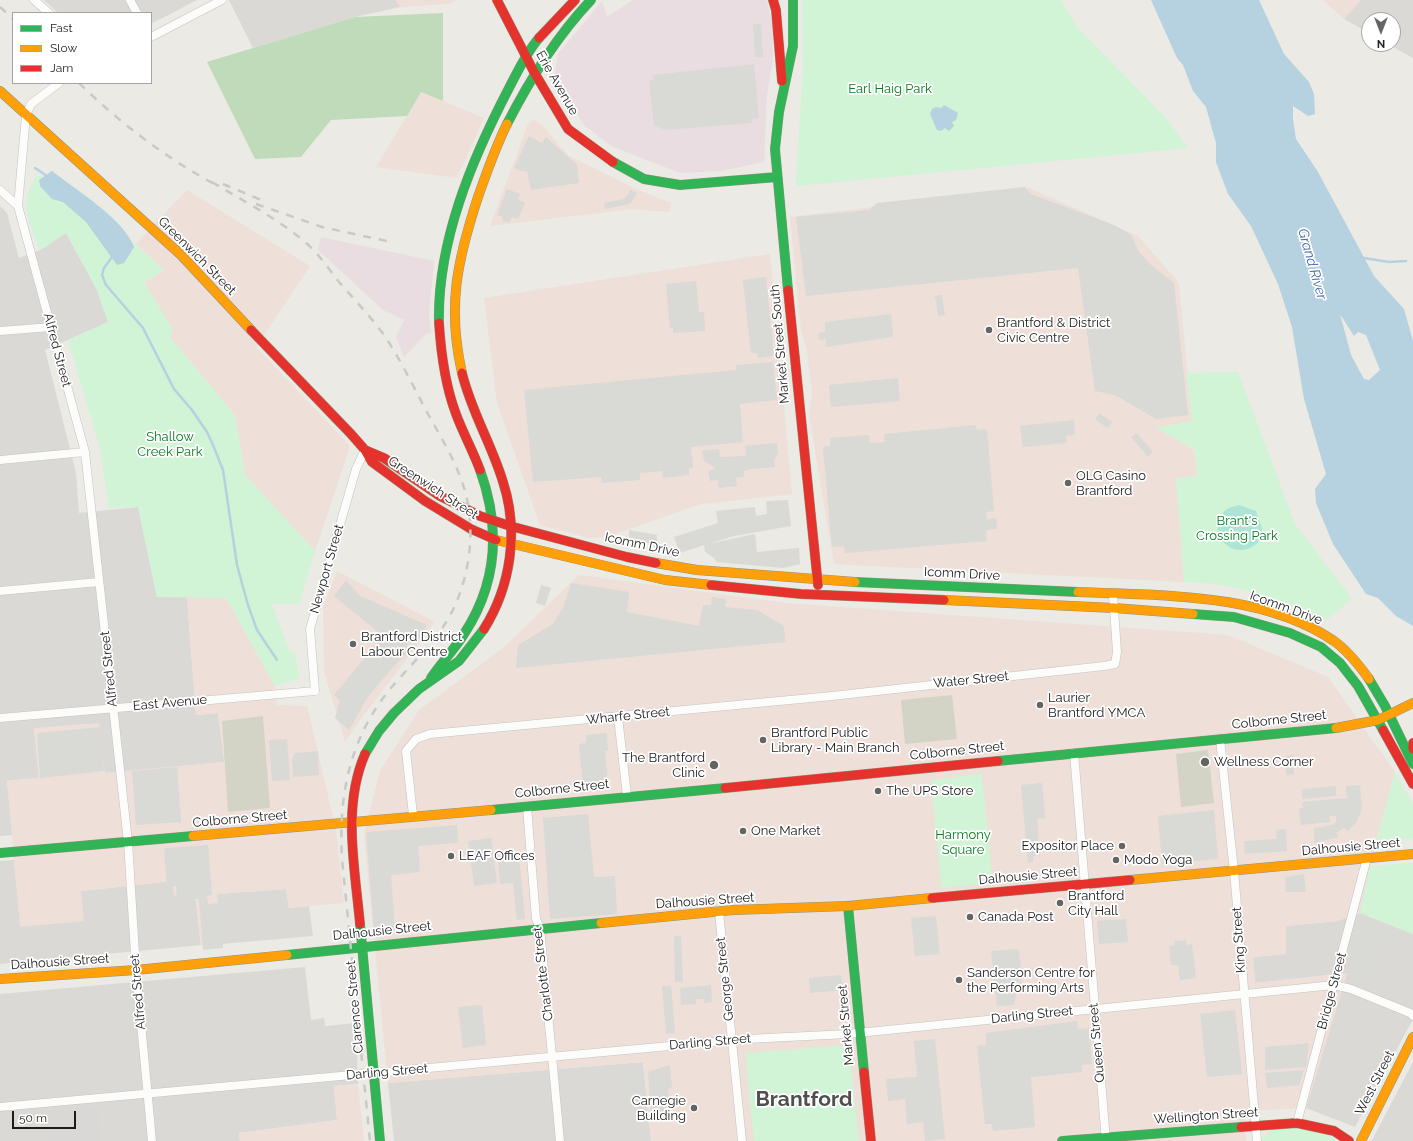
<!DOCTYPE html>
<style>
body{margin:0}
#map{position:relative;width:1413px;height:1141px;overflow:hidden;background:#ebeae4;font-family:Raleway,sans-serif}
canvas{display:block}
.legend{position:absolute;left:12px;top:12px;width:140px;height:72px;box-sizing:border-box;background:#fff;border:1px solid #a4a4a4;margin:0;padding:5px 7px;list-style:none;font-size:12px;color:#1c1c1c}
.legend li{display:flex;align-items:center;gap:8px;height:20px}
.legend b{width:20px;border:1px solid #a4a4a4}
.north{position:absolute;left:1361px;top:12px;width:40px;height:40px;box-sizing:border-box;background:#fff;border:1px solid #a4a4a4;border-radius:50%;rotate:180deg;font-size:11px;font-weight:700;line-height:16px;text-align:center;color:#1c1c1c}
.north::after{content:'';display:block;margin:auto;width:14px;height:18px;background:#646462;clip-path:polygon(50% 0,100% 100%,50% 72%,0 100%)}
.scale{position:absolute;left:12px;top:1111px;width:64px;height:18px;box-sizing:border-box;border:2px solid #1c1c1c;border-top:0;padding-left:5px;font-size:12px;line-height:14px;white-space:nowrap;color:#1c1c1c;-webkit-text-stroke:3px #fff;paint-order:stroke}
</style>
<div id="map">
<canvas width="1413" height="1141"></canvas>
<ul class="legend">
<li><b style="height:5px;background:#30b455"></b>Fast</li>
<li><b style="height:5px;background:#ff9f0a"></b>Slow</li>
<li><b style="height:5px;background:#e5322d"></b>Jam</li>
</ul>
<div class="north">N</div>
<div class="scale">50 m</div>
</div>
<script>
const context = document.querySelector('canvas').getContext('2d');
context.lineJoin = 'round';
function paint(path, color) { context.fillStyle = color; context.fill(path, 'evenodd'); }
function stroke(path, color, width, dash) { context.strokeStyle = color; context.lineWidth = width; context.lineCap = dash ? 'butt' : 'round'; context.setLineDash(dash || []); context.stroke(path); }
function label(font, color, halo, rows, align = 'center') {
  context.font = font + ' Raleway,sans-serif'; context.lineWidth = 3.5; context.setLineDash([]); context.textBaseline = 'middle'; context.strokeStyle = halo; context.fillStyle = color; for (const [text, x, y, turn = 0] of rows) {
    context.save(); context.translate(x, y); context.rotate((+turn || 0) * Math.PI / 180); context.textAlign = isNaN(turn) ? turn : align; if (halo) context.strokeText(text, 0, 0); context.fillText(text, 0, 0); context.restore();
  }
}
paint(new Path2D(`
 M44 0H197L151 24V13H58Z
 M229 0H396L400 7 355 17 253 48Z
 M1361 0H1413V58L1388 44H1393V20H1369V33L1344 19Z
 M0 206 7 213 19 258 40 250 66 233 97 290 108 322 45 350 76 473 79 513 138 507 157 597H187L196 715 218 713 225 762 105 773 34 729 39 778 7 781 13 835 0 836Z
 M14 860 21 927 81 891 173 881 195 894 201 945 0 964V861Z
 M286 889 289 908 309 906 313 936 221 944 216 894Z
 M1360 913 1413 934V1019L1355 1127 1306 1108 1347 973 1255 983 1253 957 1286 954V926L1337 921Z
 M305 967 311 1020 324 1018 325 1026 356 1023 358 1084 334 1086 337 1120 239 1133 240 1141H0V994Z
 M643 1062 651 1141H394L388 1083Z
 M1413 1062V1141H1371L1372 1140Z`), '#dad9d6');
paint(new Path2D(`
 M396 0H456L449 4 400 7Z
 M1323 0H1361L1344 19Z
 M421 92 484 118 457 178 376 167Z
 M534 120 541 124 569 156 634 188 671 203 669 212 632 209 490 226 528 124Z
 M1029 188 1138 236 1179 283 1192 421 1157 428 1194 450 1197 476 1176 478 1184 582 834 564 809 415 812 392 807 351 801 331 790 217Z
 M187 190 310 266 256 347 350 446 315 551 245 475 235 415 169 337 173 330 144 282 164 270 136 244Z
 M770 254 792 494 701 504 606 537 589 538 540 525 497 403 484 298Z
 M337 571 435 622 363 716 345 742 324 671 323 608Z
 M579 575 786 603 1228 635 1328 677 1395 772 1376 842 1360 913 1337 921 1286 926V954L1253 957 1255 983 1347 973 1306 1108 1244 1111 1246 1141H651L643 1062 388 1083 364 834 380 771 419 710 503 648Z
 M187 597 226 598 275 686 277 705 307 706 336 830 344 903 289 908 286 889 217 894 221 944 201 945 195 894 174 896 172 881 81 891 84 921 20 927 7 781 39 778 34 728 99 723 105 773 224 762 218 713 196 715Z
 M358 1084 364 1141H240L239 1133 337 1120 334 1086Z`), '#eedfd9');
paint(new Path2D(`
 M633 0H767L773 26V58L767 96 764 162 721 171 680 173 611 146 584 125 554 77 558 54 602 1 607 17Z
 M321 237 434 261 429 315 431 333 426 334 404 357 396 337 404 320 383 310 318 250Z`), '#e9dde2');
paint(new Path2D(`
 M97 1107 101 1141H48L45 1112Z`), '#d9d8d6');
paint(new Path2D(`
 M952 695 957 739 905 744 901 700Z
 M263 716 270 808 228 812 222 721Z
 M1208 750 1214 803 1181 807 1176 754Z`), '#d3d4c6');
paint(new Path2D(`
 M443 13V101L421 92 407 116 331 120 301 157 255 159 207 62 355 17Z`), '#c0dbb9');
paint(new Path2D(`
 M802 0H1061L1077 27 1165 117 1188 148 796 186 803 66Z
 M52 171 164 270 144 282 173 330 170 337 235 415 245 475 315 551 299 604H272L289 651 295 652 299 678 275 686 226 598 157 597 138 507 109 508 100 448 68 340 108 322 97 290 66 233 40 250C29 221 18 206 36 176L45 175Z
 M1238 372 1295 524 1352 599 1326 620C1280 599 1234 582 1184 582L1176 478 1197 476 1195 450 1156 428 1192 421 1186 373Z
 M1395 772 1413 805V839L1376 842Z
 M982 774 993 883 941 888 931 780Z
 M1413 863V934L1360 913 1370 866Z
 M849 1045 859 1141H754L745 1053Z
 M1274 1127C1291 1127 1325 1127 1336 1141H1262L1261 1139Z`), '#d1f3d6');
paint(new Path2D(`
 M1239 505 1256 511C1257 516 1261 523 1262 529 1264 546 1241 556 1228 546 1214 537 1215 519 1227 509 1230 507 1235 506 1239 505Z`), '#aee4d5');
paint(new Path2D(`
 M753 24H761L763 57H755Z
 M754 64 759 118 751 119 752 123 664 130 654 125 649 81 653 80V75Z
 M529 136 542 143 546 137 577 165 579 183 531 190 527 171H520L514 168Z
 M1025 187 1031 194 1114 225 1131 235 1139 252 1151 265 1174 283 1188 415 1156 419 1115 395 1095 391 1078 268 806 296 796 217 869 210 877 203Z
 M507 189 520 194 518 200 525 203 518 219 512 217 509 223 502 220 503 217 497 215Z
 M631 190 637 193 630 204 605 209 604 203 624 199Z
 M766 277 774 356 758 358 757 353H751L743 280Z
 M696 281 699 312H704L705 331 673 333V328H670L666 284Z
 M942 295 945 315 938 316 935 296Z
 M891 314 893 337 826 347V339L819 340V333L825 332V322Z
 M773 362 777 400 740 404 743 442 691 447 693 468H689V475L663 478 662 471 640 473V480L602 483 601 477 533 482 524 390 736 370V365Z
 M898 378 900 401 831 407 829 385Z
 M1099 413 1112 422 1108 428 1095 420Z
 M1074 420 1075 435 1066 436 1067 443 1023 447 1020 426Z
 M976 425 977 430 987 429 994 511 986 512 987 519 996 518 997 529 986 530 987 541 845 553 844 546 832 547 823 447 830 446V438L869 435 870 443 885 442 884 434Z
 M1137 433 1153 452 1148 457 1131 437Z
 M777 443 778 453 774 461 775 467 751 469 744 471V477L736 478 737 486 719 488 718 480 710 481 708 471 715 469 714 467 704 461 702 450 719 449 720 457 746 456 745 446Z
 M788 500 791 526 734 536 708 544 755 534 757 552 799 548 800 564 783 568 716 562 714 558 705 552 704 545 680 553 674 537 718 523 716 511 755 507 756 516 767 514 766 501Z
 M629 530 657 535V546L629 538Z
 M346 580 360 596 427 625 421 637 409 642 406 648 409 652 394 666 369 695 349 730 335 718 340 700 334 695 383 636 334 596Z
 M571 583 629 592 627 612 699 626 703 605H711L712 597 726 599 725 607 757 610 784 626 785 642 516 668 518 645 553 624 563 608Z
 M541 585 551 588 545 606 536 603Z
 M102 727 104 771 40 778 37 733Z
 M607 733 608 751H605L608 783 583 785 579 744 586 743V735Z
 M287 739 290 780 272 781 269 740Z
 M318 751 319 775 293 777 292 759 295 753Z
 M1293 755 1294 774 1286 775 1285 756Z
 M177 767 181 822 136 825 132 771Z
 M1042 783 1045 818 1037 819 1040 855 1033 856V862H1028L1021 785Z
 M1360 785 1362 808 1357 821 1348 831 1344 828 1336 833 1339 837 1314 843V828L1333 825 1336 822V816H1330V822L1301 825 1299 809 1303 808 1302 802 1347 798 1346 786Z
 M1336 786V796L1302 799V789Z
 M1214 810 1218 859 1162 864 1158 816Z
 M588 814 594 877 615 876 617 914 550 919 543 818Z
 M457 825 458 843 418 846 420 872 391 875 395 931 374 933 366 832Z
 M1286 829 1287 851 1245 854 1244 841 1277 839 1276 830Z
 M491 838 497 883 474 886 468 841Z
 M208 845 212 895 207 896 208 904 219 903 223 948 203 950 199 899 177 901 176 886 167 887 164 848Z
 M519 856 525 919 517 920 513 883 500 884 498 858Z
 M1304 874 1306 892H1286L1285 877Z
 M936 916 940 954 915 956 911 918Z
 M1362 918 1389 930 1372 986 1346 978Z
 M1126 919 1128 942 1099 944 1097 921Z
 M674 936H681L683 982H675Z
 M1186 940 1187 945 1192 944 1196 978 1180 980 1178 965H1171L1169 946 1175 945 1174 941Z
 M1019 949 1022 985 1016 993 1014 1005 997 1006 991 951Z
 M841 975 843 990 810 993 809 978Z
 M711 985 712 1002 704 1003V999H696V1004L681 1005 680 988Z
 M662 986H671L675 1033 666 1034Z
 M482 1005 486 1045 463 1048 458 1007Z
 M1235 1010 1242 1074 1207 1077 1200 1014Z
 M1077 1021 1078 1029 1089 1028 1092 1064 1082 1065V1072L1031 1077 1035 1127 993 1131 992 1124H985L977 1046 986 1045V1033Z
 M935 1039 945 1139 925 1141 923 1122 907 1124 905 1099 888 1101 886 1079 917 1077 914 1041Z
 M1309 1043 1306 1067 1265 1070V1047Z
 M670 1065 672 1088 668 1089 669 1112 651 1114 648 1072Z
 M643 1066 647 1114 632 1116 628 1068Z
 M1304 1070 1299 1085 1267 1088 1265 1073Z`), '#d9d9d6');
paint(new Path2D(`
 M1151 0H1259L1284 54 1309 82 1314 94 1315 114 1308 116 1293 106V119L1296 139 1318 172 1374 276 1404 309 1413 341V626L1396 616 1378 598 1366 594 1333 544 1316 503 1315 489 1326 474 1304 399 1292 327 1278 284 1251 226 1228 194 1216 162V143L1206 107 1193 91 1183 65 1177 58ZM1340 314 1354 336 1358 332 1366 335 1380 370 1369 380 1364 379 1351 355Z
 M944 105 958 113 956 120 952 122 954 126 949 131 945 128 941 131 937 130 930 114 932 109 936 107 941 108Z
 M52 171C76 190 124 219 134 247L124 263 117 265 86 222 63 202 52 199 40 186 39 180Z`), '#b6d1df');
stroke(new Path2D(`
 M35 168 47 176
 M112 257 104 268 102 275 106 285 143 328 174 389 192 410 207 432 213 445 223 470 237 565 248 605 257 630 277 660
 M1364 258 1389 262 1406 261`), '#b6d1df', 2.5);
const street = new Path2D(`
 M34 0 49 13
 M130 0 137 13
 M151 37 222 0
 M0 190 18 206 85 452 128 842 136 970 152 1141
 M18 206 26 115 31 104 59 83
 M0 331 51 327
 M0 460 85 452
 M0 591 99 582
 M618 717 627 796
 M0 718 315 691 310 629 356 469 365 450
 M1220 739 1234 871 1257 1141
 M1074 753 1106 1141
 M527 807 536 919 540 928 560 1141
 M413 815 406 751 416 739 430 734 832 696 1104 666 1115 664 1117 652 1113 594
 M719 912 742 1141
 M0 1107 747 1039 848 1034 1334 985 1351 989 1410 1013 1413 1016
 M1297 1123 1367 858`);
const fast = new Path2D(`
 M507 124C530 79 556 37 591 0
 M613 162 644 179 680 185 777 177
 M788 290 775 149 779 112 793 46V0
 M439 323C437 242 472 159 509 88 518 71 526 53 539 38
 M855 582 1078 592
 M1193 614 1234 617 1290 633 1321 647 1340 663 1358 686 1383 730
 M431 678C441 663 454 650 464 634 498 582 501 528 480 470
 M1369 679 1385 706 1413 764
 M365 754 379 731 394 713 419 689 459 661 484 629
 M998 761 1336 728
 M491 810 725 788
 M0 853 193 836
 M848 906 864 1072
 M360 924 380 1141
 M287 955 601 923
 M1062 1141 1241 1127`);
const slow = new Path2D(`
 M0 91 181 255 251 330
 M462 373C447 307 457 261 478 197 487 172 495 148 507 124
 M496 540 665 580 711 585
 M656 563 697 570 855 582
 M1078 592C1162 596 1262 592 1334 641 1348 651 1359 665 1369 679
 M944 600 1114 608 1193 614
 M1336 728 1378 720 1413 703
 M193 836 491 810
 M1130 880 1413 854
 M601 923 733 910 848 906 932 898
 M0 979 136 970 287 955
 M1361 1141 1413 1037`);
const jam = new Path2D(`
 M497 0 534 72 568 129 613 162
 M773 0 776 10 782 81
 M539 38 575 0
 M788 290 818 585
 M439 323C441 354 445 385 456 414 463 433 473 451 480 470
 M251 330 351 434 365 450 372 462 425 501 471 529 496 540
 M462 373C471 411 492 445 503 482 519 531 511 586 484 629
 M365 450 384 458 440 496 480 516 510 526 627 557 656 563
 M711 585 801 594 944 600
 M1383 730 1413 784
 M1413 743V749
 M725 788 998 761
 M932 898 1130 880
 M360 924C355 868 342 807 365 754
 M864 1072 871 1141
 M1241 1127 1297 1123 1334 1131 1349 1141`);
stroke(street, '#c3c3c0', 9);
stroke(fast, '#90957c', 10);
stroke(slow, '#90957c', 10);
stroke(jam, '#90957c', 10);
stroke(street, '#fcfcfb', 8);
stroke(fast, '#30b455', 9);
stroke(slow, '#ff9f0a', 9);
stroke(jam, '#e5322d', 9);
stroke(new Path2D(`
 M0 7 13 19
 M79 83C120 123 166 158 216 185
 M212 182C243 201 277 218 305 242 318 253 328 268 339 282 354 299 370 316 384 335 401 360 414 388 428 414 443 441 460 468 467 499 474 533 470 571 456 603 443 634 419 656 397 681 351 732 338 792 342 859L370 1141
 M223 184 266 202
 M256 204 322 227 391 242`), '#c9c9c8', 2.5, [8, 8]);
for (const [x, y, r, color] of [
 [989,330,4,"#646462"],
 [1068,483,4,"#646462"],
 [353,644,4,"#646462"],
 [1040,705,4,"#646462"],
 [763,740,4,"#646462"],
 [1205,762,5,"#646462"],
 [714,765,5,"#646462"],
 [878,791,4,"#646462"],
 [743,831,4,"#646462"],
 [1122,846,4,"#646462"],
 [451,856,4,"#646462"],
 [1116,860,4,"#646462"],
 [1060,903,4,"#646462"],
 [970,917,4,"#646462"],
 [959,980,4,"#646462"],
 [694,1108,4,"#646462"]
]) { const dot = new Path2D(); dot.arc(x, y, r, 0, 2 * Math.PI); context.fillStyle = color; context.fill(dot); stroke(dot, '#fff', 1.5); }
label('13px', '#1c1c1c', '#fff', [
 ["Erie Avenue",557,83,60],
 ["Greenwich Street",197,256,45],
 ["Market Street South",780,344,-95],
 ["Alfred Street",57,350,75],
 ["Greenwich Street",433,488,33],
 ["Icomm Drive",642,545,12],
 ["Newport Street",327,569,-74],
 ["Icomm Drive",962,574,3],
 ["Icomm Drive",1286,608,20],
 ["Alfred Street",109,669,-96],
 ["Water Street",971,680,-6],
 ["East Avenue",170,703,-5],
 ["Wharfe Street",628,716,-6],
 ["Colborne Street",1279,720,-6],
 ["Colborne Street",957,751,-6],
 ["Colborne Street",562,789,-6],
 ["Colborne Street",240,819,-5],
 ["Dalhousie Street",1351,847,-5],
 ["Dalhousie Street",1028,876,-5],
 ["Dalhousie Street",705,901,-4],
 ["Dalhousie Street",382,931,-6],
 ["King Street",1239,940,-94],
 ["Dalhousie Street",60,962,-4],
 ["Charlotte Street",543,974,-97],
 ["George Street",725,979,-96],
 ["Bridge Street",1332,991,-75],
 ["Alfred Street",138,992,-95],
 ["Clarence Street",355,1007,-95],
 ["Darling Street",1032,1015,-6],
 ["Market Street",846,1025,-95],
 ["Darling Street",710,1042,-5],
 ["Queen Street",1097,1043,-95],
 ["Darling Street",387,1072,-5],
 ["West Street",1375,1083,-63],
 ["Wellington Street",1206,1116,-4]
]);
label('13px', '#097b23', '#fff', [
 ["Earl Haig Park",890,89],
 ["Shallow",170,437],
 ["Creek Park",170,452],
 ["Brant's",1237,521],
 ["Crossing Park",1237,536],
 ["Harmony",963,835],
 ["Square",963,850]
]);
label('13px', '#1c1c1c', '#fff', [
 ["Brantford & District",997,323],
 ["Civic Centre",997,338],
 ["OLG Casino",1076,476],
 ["Brantford",1076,491],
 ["Brantford District",361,637],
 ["Labour Centre",361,652],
 ["Laurier",1048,698],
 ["Brantford YMCA",1048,713],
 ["Brantford Public",771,733],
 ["Library - Main Branch",771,748],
 ["The Brantford",705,758,"right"],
 ["Clinic",705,773,"right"],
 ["Wellness Corner",1214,762],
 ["The UPS Store",886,791],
 ["One Market",751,831],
 ["Expositor Place",1114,846,"right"],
 ["LEAF Offices",459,856],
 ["Modo Yoga",1124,860],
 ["Brantford",1068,896],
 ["City Hall",1068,911],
 ["Canada Post",978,917],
 ["Sanderson Centre for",967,973],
 ["the Performing Arts",967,988],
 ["Carnegie",686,1101,"right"],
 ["Building",686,1116,"right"]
], 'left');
label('italic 14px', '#476bad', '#fff', [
 ["Grand River",1312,264,74]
]);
label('bold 21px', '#4f4f4f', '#fff', [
 ["Brantford",804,1100]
]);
</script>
